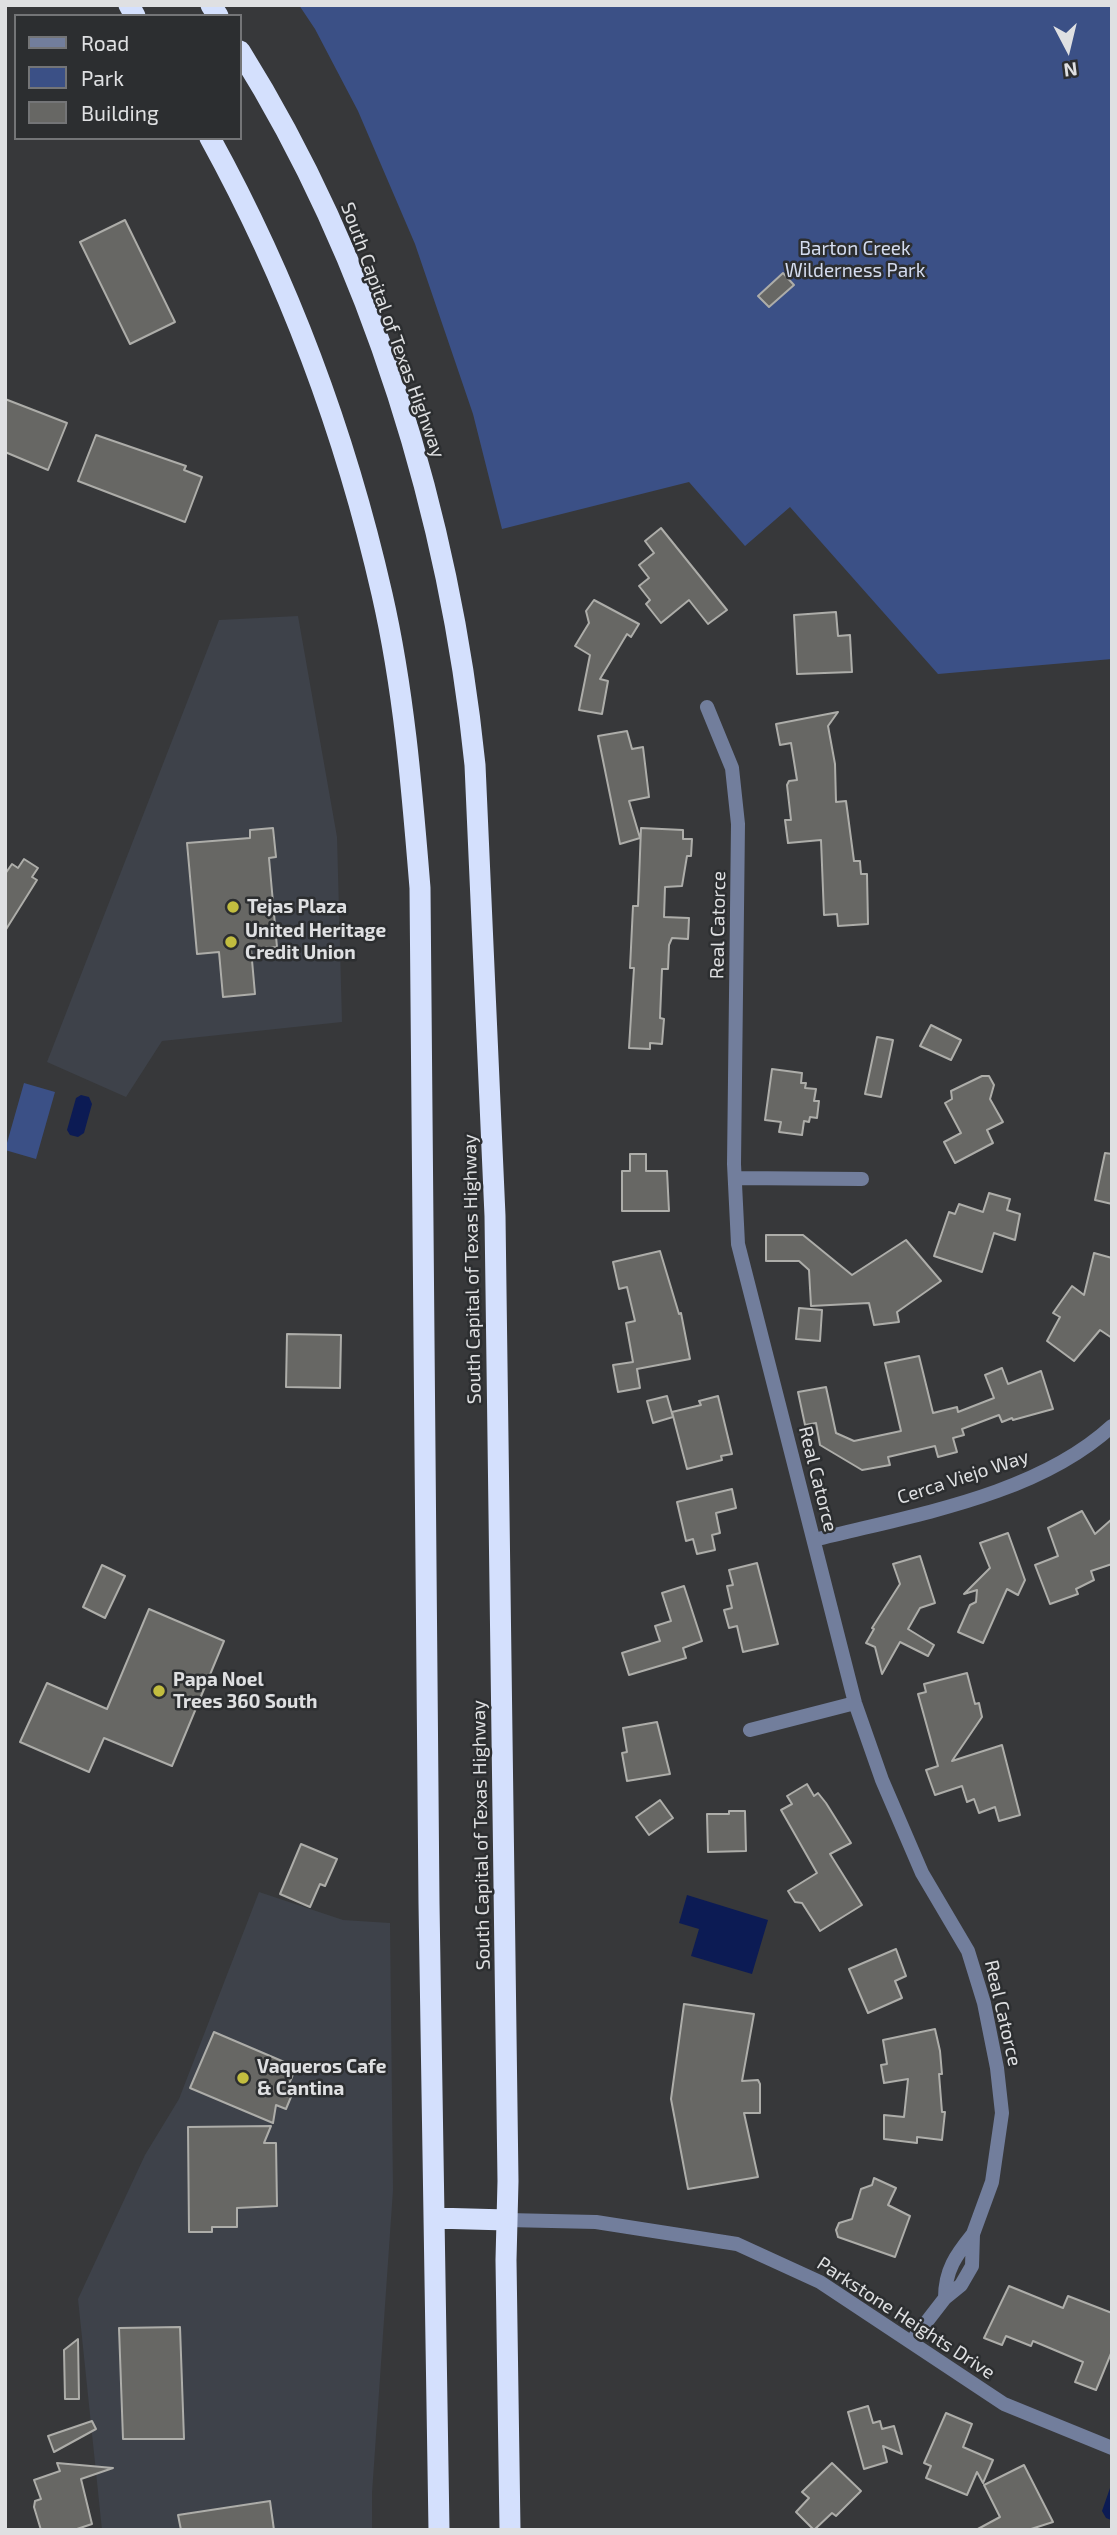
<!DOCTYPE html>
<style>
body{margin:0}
#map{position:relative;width:1117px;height:2535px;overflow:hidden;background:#37383a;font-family:"Exo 2",sans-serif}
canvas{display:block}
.frame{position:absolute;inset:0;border:7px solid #dfe0e2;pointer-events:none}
.legend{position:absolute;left:14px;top:14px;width:228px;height:126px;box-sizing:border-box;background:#2c2e30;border:2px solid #747577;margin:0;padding:9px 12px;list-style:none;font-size:21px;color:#dfe0e2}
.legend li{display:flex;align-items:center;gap:14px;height:35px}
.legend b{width:35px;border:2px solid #747577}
.north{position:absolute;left:1033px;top:14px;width:70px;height:70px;-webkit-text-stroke:5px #2c2e30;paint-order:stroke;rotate:173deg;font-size:19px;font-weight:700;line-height:28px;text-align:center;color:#dfe0e2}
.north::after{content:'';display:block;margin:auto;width:24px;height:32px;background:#dfe0e2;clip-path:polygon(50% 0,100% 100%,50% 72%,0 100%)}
</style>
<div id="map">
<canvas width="1117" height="2535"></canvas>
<div class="frame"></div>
<ul class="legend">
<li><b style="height:9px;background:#727e9c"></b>Road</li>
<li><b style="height:19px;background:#3b5086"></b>Park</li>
<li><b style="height:19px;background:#676764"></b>Building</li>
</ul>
<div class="north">N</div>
</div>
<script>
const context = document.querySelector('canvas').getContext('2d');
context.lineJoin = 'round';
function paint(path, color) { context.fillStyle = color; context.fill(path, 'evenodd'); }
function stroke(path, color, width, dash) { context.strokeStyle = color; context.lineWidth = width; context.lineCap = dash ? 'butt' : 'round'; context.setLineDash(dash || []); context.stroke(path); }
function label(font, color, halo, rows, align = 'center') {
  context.font = font + ' "Exo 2",sans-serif'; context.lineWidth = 5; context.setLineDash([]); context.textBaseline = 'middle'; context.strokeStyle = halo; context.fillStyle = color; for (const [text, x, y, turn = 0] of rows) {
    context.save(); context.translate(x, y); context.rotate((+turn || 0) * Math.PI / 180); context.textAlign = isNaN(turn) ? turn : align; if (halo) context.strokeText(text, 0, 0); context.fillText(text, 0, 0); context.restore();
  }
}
paint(new Path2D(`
 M298 616 337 837 342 1022 162 1041 126 1097 47 1062 219 620Z
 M259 1892 343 1920 390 1923 393 2190 372 2493V2530H102L78 2299 145 2155 179 2099Z`), '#3e424a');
paint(new Path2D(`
 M299 5H1112V659L938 674 790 507 745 546 689 482 502 529 473 414 415 244 358 111 315 29Z
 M24 1083 55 1092 36 1159 5 1150Z`), '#3b5086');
paint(new Path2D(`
 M81 1095 89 1097 92 1104 84 1133 78 1137 70 1135 67 1130 76 1098Z
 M687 1895 768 1920 752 1974 691 1956 699 1929 679 1923Z
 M1110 2488H1112L1111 2520 1106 2518 1102 2511Z`), '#0c1b54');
const building = new Path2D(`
 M125 220 175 322 130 344 80 242Z
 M783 273 794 285 769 307 758 296Z
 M5 399 67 423 48 470 5 452Z
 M96 435 186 466 184 470 202 477 185 522 78 481Z
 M661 528 727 610 708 624 689 600 661 623 646 604 650 600 639 586 649 578 639 565 654 553 645 541Z
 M594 600 639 624 631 637 627 634 600 679 608 681 602 714 579 710 590 655 575 646 589 623 586 611Z
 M836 612 838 636 850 635 852 672 797 674 794 615Z
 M838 712 828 726 835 764 836 802 846 801 854 861H860L861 874H867L868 924 838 926 837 914 824 915 821 840 788 843 785 820H791L787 785 789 781 797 780 791 743 780 745 776 724Z
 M627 731 632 749 643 747 649 797 629 801 640 838 620 844 598 736Z
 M273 828 276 857 269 858 277 947 251 949 255 994 223 997 219 952 197 954 187 843 250 838V830Z
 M641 828 683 830V839H692L691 856H687L682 886 665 887 664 917 689 918 688 939 672 938 669 945 668 969H662L660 1018 664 1019 662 1044 650 1043V1049L629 1048 634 968H630L633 906H638Z
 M24 859 38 868 32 877 37 880 5 931V874L12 864 18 868Z
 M931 1025 961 1040 951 1060 920 1046Z
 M877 1037 893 1040 881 1097 865 1094Z
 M772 1069 802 1073 801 1083H806L805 1088 816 1089 814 1101H819L817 1118 810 1117 809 1122 804 1121 802 1135 779 1132 781 1122 765 1120Z
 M982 1076H989L994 1085 990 1099 1003 1122 987 1130 993 1143 955 1163 944 1142 961 1133 945 1103 952 1099 951 1091Z
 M1105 1153 1112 1154V1204L1095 1200Z
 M630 1154H646V1171H667L669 1211H622V1171H630Z
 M989 1193 1010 1199 1007 1210 1020 1214 1015 1240 994 1233 982 1272 934 1256 949 1212 955 1214 959 1204 983 1212Z
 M766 1235H803L852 1275 906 1240 941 1281 897 1312 899 1322 874 1325 869 1303 811 1306 809 1270 799 1261H766Z
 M660 1251 679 1314 681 1313 690 1359 637 1369 640 1388 618 1392 613 1365 633 1362 626 1323 635 1321 627 1287 619 1289 613 1262Z
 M1094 1253 1112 1258V1338L1100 1330 1074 1361 1047 1341 1060 1317 1053 1313 1072 1286 1084 1295Z
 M799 1308 822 1310 820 1341 796 1339Z
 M287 1334 341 1335 340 1388 286 1387Z
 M919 1356 933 1413 957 1407 958 1412 994 1398 985 1375 1002 1368 1008 1384 1041 1371 1053 1409 1013 1420 1012 1418 1002 1422 999 1415 962 1429 964 1435 953 1438 957 1452 938 1457 935 1446 888 1457 890 1465 862 1470 820 1445 816 1423 805 1425 798 1392 826 1387 836 1433 854 1441 901 1431 885 1363Z
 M667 1396 673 1417 653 1423 647 1401Z
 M718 1396 732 1454 721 1456 722 1460 687 1469 672 1412 701 1405 699 1401Z
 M732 1489 736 1508 716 1513 720 1533 712 1535 715 1550 697 1554 693 1539 686 1541 677 1502Z
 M1082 1511 1095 1534 1112 1519V1564L1091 1571 1094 1580 1076 1589 1078 1594 1050 1604 1035 1565 1058 1556 1048 1528Z
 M1008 1533 1025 1580 1018 1595 1007 1589 983 1643 958 1632 970 1605 976 1602 977 1590 964 1594 990 1568 980 1543Z
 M920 1556 935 1603 920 1608 908 1629 934 1645 928 1656 900 1642 882 1674 875 1647 866 1643 874 1629 872 1628 900 1584 893 1564Z
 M757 1563 778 1644 743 1652 737 1626 729 1628 724 1610 732 1608 727 1586 733 1585 729 1570Z
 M102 1565 125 1576 105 1618 83 1607Z
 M684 1586 702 1641 683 1648 686 1658 629 1675 622 1653 660 1641 655 1626 671 1621 662 1593Z
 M149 1609 224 1641 172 1766 104 1738 89 1772 20 1742 47 1683 107 1709Z
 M967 1673 975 1704 979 1703 982 1717 952 1761 1002 1745 1020 1815 999 1821 995 1807 979 1813 974 1799 967 1802 962 1786 935 1795 926 1770 938 1766 918 1694 926 1692 924 1684Z
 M657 1722 670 1774 627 1781 622 1753 627 1752 623 1728Z
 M807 1784 814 1796 818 1793 826 1803 851 1843 830 1854 862 1905 820 1931 802 1903 795 1902 788 1891 817 1873 781 1810 792 1804 787 1796Z
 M660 1800 673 1818 649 1835 636 1817Z
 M729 1811H745L746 1851 708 1852 707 1814H729Z
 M301 1844 337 1859 325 1886 320 1884 310 1907 280 1894Z
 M896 1949 906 1976 895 1981 902 1998 868 2013 849 1969Z
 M684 2004 754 2014 742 2081 758 2080 760 2084V2113H744L758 2177 688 2189 671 2099Z
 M935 2029 940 2051 942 2074H939L942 2112H945L942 2140 917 2137V2143L884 2139V2115L904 2117 908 2079 884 2083 881 2065 887 2064 883 2040Z
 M214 2032 296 2067 287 2089 293 2092 286 2109 276 2105 273 2123 190 2088Z
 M271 2126 264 2143H276L277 2206 237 2208V2227H212V2232H189L188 2127Z
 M874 2178 896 2188 888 2205 910 2216 895 2257 838 2237 836 2230 839 2223 852 2219 861 2189 872 2185Z
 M1009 2286 1063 2308 1068 2296 1112 2313V2351L1096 2390 1075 2382 1083 2362 1033 2341 1031 2346 1006 2336 1002 2345 984 2338Z
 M180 2327 184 2439H123L119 2328Z
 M78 2339 79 2399H65L64 2350Z
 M868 2406 873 2423 880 2421 882 2429 894 2426 902 2454 883 2446 887 2462 864 2469 848 2412Z
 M946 2413 972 2424 963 2447 993 2460 983 2483 977 2472 967 2495 926 2478 931 2466 924 2463Z
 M92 2421 96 2429 54 2452 48 2436Z
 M57 2463 113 2468 81 2479 92 2524 74 2530H41L34 2507 35 2501 41 2499 34 2480 60 2471Z
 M832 2463 861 2491 836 2516 832 2513 814 2530 796 2512 809 2498 802 2492Z
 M1024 2465 1053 2522 1028 2530H976L1000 2517 984 2485Z
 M270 2501 274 2530H181L178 2515Z`);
paint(building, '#676764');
stroke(building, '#adada9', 2);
stroke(new Path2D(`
 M707 707 732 768 738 824 734 1164 738 1244 855 1703 882 1780 922 1873 968 1951 984 2003 997 2068 1002 2113 992 2182 973 2234 972 2266 961 2285 945 2298 911 2342
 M735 1178 862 1179
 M814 1540C912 1515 1036 1496 1112 1426
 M750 1730 855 1703
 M507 2220 596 2222 737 2244 820 2282 1004 2404 1112 2448
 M945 2298C945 2270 956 2255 973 2234`), '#727e9c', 14);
stroke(new Path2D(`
 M129 5 135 16
 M211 5 218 16
 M240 51C372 262 450 519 475 765L495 1216 508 2181 506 2260 510 2530
 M210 138C288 280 346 436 382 594 404 690 412 790 420 888L429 1903 439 2530
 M434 2218 507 2220`), '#d4e0fd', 21);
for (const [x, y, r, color] of [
 [233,907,7,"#c2bd3f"],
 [231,942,7,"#c2bd3f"],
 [159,1691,7,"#c2bd3f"],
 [243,2078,7,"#c2bd3f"]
]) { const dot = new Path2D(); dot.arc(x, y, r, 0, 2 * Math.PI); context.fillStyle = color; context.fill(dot); stroke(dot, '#2c2e30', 2.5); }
label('19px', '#d4dcef', '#2c2e30', [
 ["Barton Creek",855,249],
 ["Wilderness Park",855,271]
]);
label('19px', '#dfe0e2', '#2c2e30', [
 ["South Capital of Texas Highway",393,330,70],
 ["Real Catorce",718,925,-89],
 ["South Capital of Texas Highway",472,1269,-91],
 ["Cerca Viejo Way",963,1477,-18],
 ["Real Catorce",818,1479,76],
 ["South Capital of Texas Highway",481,1835,-91],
 ["Real Catorce",1003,2013,77],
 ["Parkstone Heights Drive",906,2318,33]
]);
label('bold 19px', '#dfe0e2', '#2c2e30', [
 ["Tejas Plaza",247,907],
 ["United Heritage",245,931],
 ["Credit Union",245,953],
 ["Papa Noel",173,1680],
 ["Trees 360 South",173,1702],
 ["Vaqueros Cafe",257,2067],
 ["& Cantina",257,2089]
], 'left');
</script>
